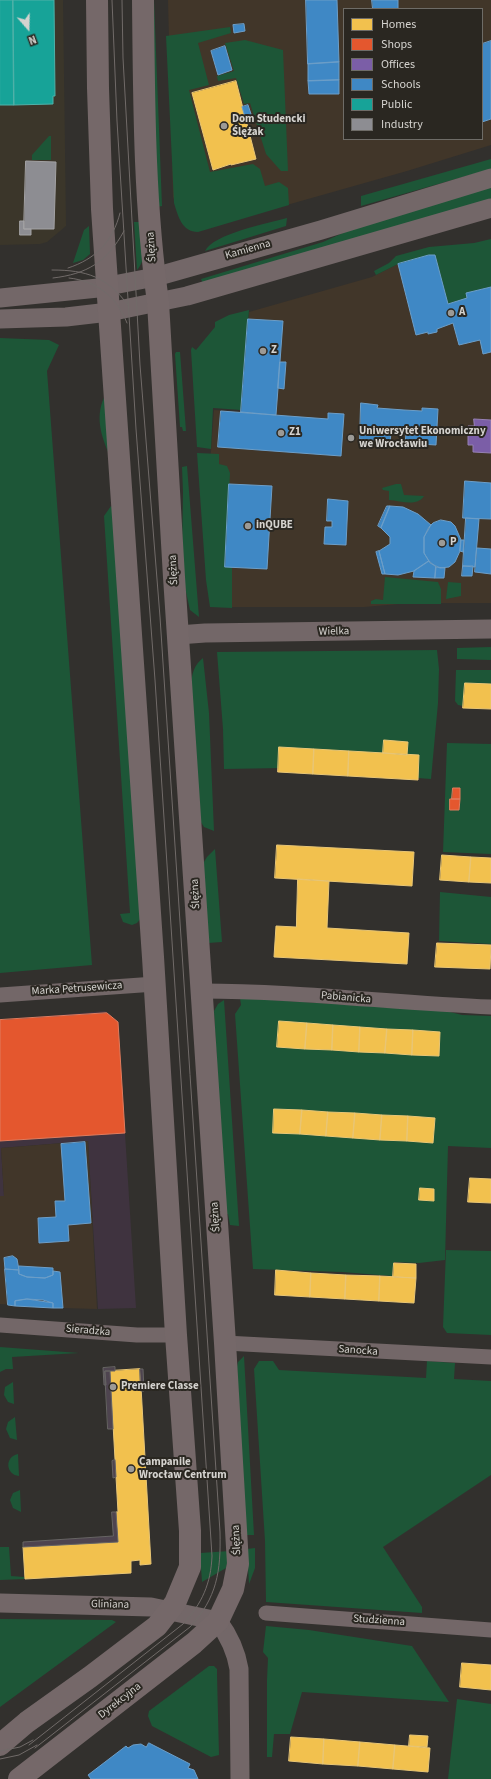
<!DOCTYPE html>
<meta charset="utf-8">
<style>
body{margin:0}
#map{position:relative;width:491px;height:1779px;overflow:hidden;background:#32302d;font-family:"Source Sans 3",sans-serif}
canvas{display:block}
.legend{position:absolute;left:343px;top:8px;width:140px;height:132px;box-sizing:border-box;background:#2a2721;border:1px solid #6e6c67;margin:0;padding:5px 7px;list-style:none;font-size:12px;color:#d5d3cf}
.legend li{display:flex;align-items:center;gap:8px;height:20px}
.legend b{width:20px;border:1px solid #6e6c67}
.north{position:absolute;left:8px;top:8px;width:40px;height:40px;-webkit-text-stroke:3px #2a2721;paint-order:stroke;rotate:160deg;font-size:11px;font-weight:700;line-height:16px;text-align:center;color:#d5d3cf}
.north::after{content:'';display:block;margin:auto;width:14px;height:18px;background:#d5d3cf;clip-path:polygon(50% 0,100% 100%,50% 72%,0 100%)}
</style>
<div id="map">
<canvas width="491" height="1779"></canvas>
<ul class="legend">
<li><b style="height:11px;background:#f2c14e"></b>Homes</li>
<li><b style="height:11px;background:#e4572e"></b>Shops</li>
<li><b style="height:11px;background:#7b5ea7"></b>Offices</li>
<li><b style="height:11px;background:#3f88c5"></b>Schools</li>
<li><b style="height:11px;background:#17a398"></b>Public</li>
<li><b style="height:11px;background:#8d8d92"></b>Industry</li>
</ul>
<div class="north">N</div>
</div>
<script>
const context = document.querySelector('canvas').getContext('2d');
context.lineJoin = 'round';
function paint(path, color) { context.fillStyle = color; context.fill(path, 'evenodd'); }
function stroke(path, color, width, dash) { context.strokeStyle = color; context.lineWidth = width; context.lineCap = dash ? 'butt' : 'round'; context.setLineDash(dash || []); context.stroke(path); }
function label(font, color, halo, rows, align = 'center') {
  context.font = font + ' "Source Sans 3",sans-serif'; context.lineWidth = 4; context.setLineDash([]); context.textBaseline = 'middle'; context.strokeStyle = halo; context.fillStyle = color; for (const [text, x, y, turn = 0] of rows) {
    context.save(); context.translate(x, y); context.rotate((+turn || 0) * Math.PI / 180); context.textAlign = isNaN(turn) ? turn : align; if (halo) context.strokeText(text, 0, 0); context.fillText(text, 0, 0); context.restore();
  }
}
paint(new Path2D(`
 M105 1011 118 1022 136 1308 98 1309 88 1141 1 1148 4 1196H0V1020Z`), '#3f333f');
paint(new Path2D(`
 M0 0H63L66 226 47 242 40 244 0 245Z`), '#3b362a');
paint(new Path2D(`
 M168 0H491V145L407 171 209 227 180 217 173 197ZM344 9H482V139H344Z
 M429 255H435L466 293 491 287V603H411L364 607H217L210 464 214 410 241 412 249 312 372 277 398 264Z
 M88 1141 97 1309 63 1308 0 1304V1196H4L1 1148Z`), '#413629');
paint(new Path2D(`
 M152 0H154L162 206 157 207Z
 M230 27 231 33 198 43 209 85 189 90 210 172 253 164 260 169 265 186 279 182 288 188 289 205 198 232C182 232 178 216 174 203L166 36Z
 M245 40 283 50 288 171H281L266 154 250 103 244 104 236 78 218 81 217 76 234 71 225 43Z
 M49 136H51V160H32V155Z
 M491 159V169L361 206V196Z
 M491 186V199L203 284 201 279 323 242 354 228Z
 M287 218 286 226 205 251C213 234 268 223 287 218Z
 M134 222H143C144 236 148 258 137 270Z
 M89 226 90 254 83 260 73 263 84 230Z
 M491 239V287L466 293 467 298 448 304 435 255 398 264 376 275 374 271 389 263 396 256 429 247 474 243Z
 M249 310 241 410 213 408 211 449 197 447 191 350 192 347 196 350 215 327V322L229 315Z
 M0 338 49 340 59 345 47 371 92 965 0 973Z
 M176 352H180L186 431H183L182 427H180L175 354Z
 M106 394 110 456C101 436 94 415 106 394Z
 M197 453 219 454V464L227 466 230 473 225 566 232 567V608L210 607 206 580Z
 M187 466 199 617 190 610 184 583 182 554 183 492 182 467Z
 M396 484H401L404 495 424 496C417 507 401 501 389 500V491L383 490 382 488Z
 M111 506 113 507 142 917 137 923 132 925 123 922 120 914 130 913 104 516Z
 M385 577 438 582 441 589V604H371V601L376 599 383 600Z
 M448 582 461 583V596L446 599Z
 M491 647V660L457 659V648Z
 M437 650 439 669 438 703 431 779 282 768 224 769 223 729 217 652Z
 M203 658 209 713 214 831 204 827 199 819 191 685C192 673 194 665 203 658Z
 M456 670H491V684L465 683 463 706 458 705 455 701Z
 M447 743 491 744V854L443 852Z
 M215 849 222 942 208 943 202 865 207 857Z
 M440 892 491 897V944L439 941Z
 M240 998 446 1011 462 1015 491 1016V1148L448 1146 445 1260 419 1263 394 1262 392 1276 342 1272 253 1269 235 1014 241 1005Z
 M224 1000 239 1226 230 1225 228 1214H225L214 1011 218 1004Z
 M446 1250 491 1251V1335L447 1333 443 1327Z
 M0 1347 79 1353 12 1357 13 1369H6L0 1372Z
 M244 1356 254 1535H246L237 1367 238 1362Z
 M259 1361H273L279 1370 426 1378 427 1361 455 1363 454 1379 491 1381V1475L383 1547 422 1607V1613L266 1602 265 1541 254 1369Z
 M13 1382 14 1404 8 1402 4 1395 5 1387Z
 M15 1417 17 1440 10 1438 6 1429 8 1422Z
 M18 1454 19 1476C6 1475 4 1457 18 1454Z
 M20 1490 21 1512 13 1508 10 1500 13 1493Z
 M0 1547H9L11 1576 24 1577V1579L0 1580Z
 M255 1548V1568L249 1584 247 1549Z
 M230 1551 226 1568 202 1582 200 1553Z
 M0 1619 112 1620 116 1622 0 1707Z
 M266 1626 309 1630 412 1646 449 1702 302 1692 290 1734H274L272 1757H267V1680L268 1658 263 1652Z
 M209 1666H214L217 1669V1674L219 1755 211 1757 152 1726 148 1716 149 1711Z
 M457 1699 491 1704V1779H448Z`), '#1d5637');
const homes = new Path2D(`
 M236 81 256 159 231 165V164L213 170 192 93Z
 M465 683 491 684V709L463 708Z
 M384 740 408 742 407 755 383 753Z
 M279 747 314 749 313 774 278 772Z
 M314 749 349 751 348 776 313 774Z
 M349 751 419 755 418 780 348 776Z
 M277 845 414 852 412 886 275 878Z
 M442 855 471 857 469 882 440 880Z
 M471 857 491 858V883L469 882Z
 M298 879 329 881 327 928 409 933 407 964 274 957 276 926 296 927Z
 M437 943 491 945 490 969 435 967Z
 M279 1021 307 1023 305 1049 277 1047Z
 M307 1023 333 1025 332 1050 305 1049Z
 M333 1025 360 1027 359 1052 332 1050Z
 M360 1027 387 1029 385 1053 359 1052Z
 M387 1029 413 1030 412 1055 385 1053Z
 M413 1030 440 1032 439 1056 412 1055Z
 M274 1109 302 1110 300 1134 273 1133Z
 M302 1110 328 1112 326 1136 300 1134Z
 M328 1112 355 1113 353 1138 326 1136Z
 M355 1113 382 1115 380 1140 353 1138Z
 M382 1115 408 1116 407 1141 380 1140Z
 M408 1116 435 1118 433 1143 407 1141Z
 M470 1178 491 1179V1203L468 1202Z
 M420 1188 434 1189V1201L419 1200Z
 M394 1263 416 1264V1278L393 1277Z
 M276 1270 311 1273 310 1297 275 1295Z
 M311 1273 346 1275 345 1299 310 1297Z
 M346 1275 380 1276 379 1301 345 1299Z
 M380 1276 416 1278 414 1303 379 1301Z
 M140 1369 151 1564 140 1565V1560L131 1561V1573L25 1579 23 1547 118 1542 116 1512H118L110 1371Z
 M462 1663 491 1665V1690L460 1687Z
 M410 1735 428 1736 427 1747 409 1746Z
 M291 1737 324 1739 323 1764 289 1761Z
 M324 1739 360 1742 358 1766 323 1764Z
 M360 1742 395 1745 393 1769 358 1766Z
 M395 1745 430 1748 428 1772 393 1769Z`);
paint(homes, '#f2c14e');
stroke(homes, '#e9c675', 1);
const shops = new Path2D(`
 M453 788H460V799H452Z
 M450 799H460L459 810H450Z
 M107 1013 118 1022 125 1133 0 1141V1020Z`);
paint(shops, '#e4572e');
stroke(shops, '#e07c5e', 1);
const offices = new Path2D(`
 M474 419 491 420V453L473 452V445H468V426H474Z`);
paint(offices, '#7b5ea7');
stroke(offices, '#9681b3', 1);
const schools = new Path2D(`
 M306 0H337L339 62 308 64Z
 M372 0H398V9H373Z
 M244 24 245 31 234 33 233 25Z
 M491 41V119L482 122V44Z
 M225 46 232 70 218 75 211 51Z
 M339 62V80L308 81V64Z
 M339 80V94H309L308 81Z
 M248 105 252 117 246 120 242 107Z
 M429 255H435L448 304 467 298 466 293 491 287V352L483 354 480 340 459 345 453 323 437 329V332L428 334V332L416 335 398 264Z
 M248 319 283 321 276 415 241 412Z
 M280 362H286L284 389 278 388Z
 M361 403 378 405 377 408 404 410 422 411V408L438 409 436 445 405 443 406 434H402V435L391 433 390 442 360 439Z
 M221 411 328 419V413L344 414 341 456 218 447Z
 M465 481 491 483V519L463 518Z
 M229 484 272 486 267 569 225 567Z
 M328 499 348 501 346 545 324 544 325 527H332V521H327Z
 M387 506H390L381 528 378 526Z
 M390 506 403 507 418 514 431 525 424 537V553L429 561 414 571 398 575 385 574 379 551 390 544V537L381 528Z
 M466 518 479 519 475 567 463 566Z
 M441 520 451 522 455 526 461 540 460 551 455 562 449 567 440 568 430 563 424 553V537L429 527 433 523Z
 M461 540H464L463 552 460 551Z
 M477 548 491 549V574L475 572Z
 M379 551 385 574H382L376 552Z
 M429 561 436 567 435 578 413 577 414 571Z
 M463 566H473L472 576H462Z
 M436 567 445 568 444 578H435Z
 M85 1142 91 1223 68 1225 69 1241 39 1243 38 1218 56 1217 55 1201H65L61 1144Z
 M13 1256 17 1259 19 1270 5 1269 4 1258Z
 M19 1266 53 1268V1275L45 1278 27 1277 19 1274Z
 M5 1269 19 1270V1274L27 1277 45 1278 53 1275V1271L60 1272 63 1308H53V1303L43 1300 27 1299 15 1301V1306L8 1305Z
 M27 1299 53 1303V1308L15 1306V1301Z
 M149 1743 190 1764 188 1768 194 1770 198 1779H91L88 1775 126 1746 128 1748 133 1745 141 1744 146 1747Z`);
paint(schools, '#3f88c5');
stroke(schools, '#6c9ec8', 1);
const public = new Path2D(`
 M0 0H13L14 105H0Z
 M13 0H54L55 96H53V104L14 105Z`);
paint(public, '#17a398');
stroke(public, '#50b1a8', 1);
const industry = new Path2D(`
 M26 161 56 162 54 229H24Z
 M20 221H24V229H31V235H20Z`);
paint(industry, '#8d8d92');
stroke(industry, '#a3a2a4', 1);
const building = new Path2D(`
 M115 1367V1371H105L106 1385H104L103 1368Z
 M140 1369H143L144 1391H141Z
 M105 1371H110L113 1429H108Z
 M115 1460 116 1477 113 1478 112 1461Z
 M112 1512H116L118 1542 23 1547V1542L113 1536Z`);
paint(building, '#4e444f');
stroke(building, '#666463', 1);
stroke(new Path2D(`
 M201 991C298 991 394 1003 491 1007
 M0 995 155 984
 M0 1325 137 1335H176
 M225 1343 491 1357
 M266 1613 491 1630`), '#736768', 15);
stroke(new Path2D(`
 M0 298 98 288 155 277 321 230 491 178
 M0 319 66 317 109 312 187 296 491 208
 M178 635 205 633 491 629
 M0 1603 151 1607 218 1621C229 1636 236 1650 239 1669L240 1779`), '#736768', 19);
stroke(new Path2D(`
 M0 1745 27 1722 90 1677 157 1626 175 1603 190 1567V1531L176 1335 153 957 102 209 98 88 97 0
 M19 1779 194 1643 218 1621 233 1589 238 1564 225 1343 174 577 158 302C144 202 144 101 143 0`), '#756869', 22);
stroke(new Path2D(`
 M68 268C96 259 113 241 120 213
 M52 270C87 270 107 277 128 305
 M53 278C87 274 107 262 124 231
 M69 278C97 281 117 297 127 323
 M29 1745 183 1624C202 1604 211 1583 212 1556L155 680 136 429 117 121 112 0
 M35 1748 190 1627C217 1598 221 1571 220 1532L160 617 140 365 123 58 122 0
 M0 1751 20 1747 33 1740
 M0 1759 19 1755 37 1745`), '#716b69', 1);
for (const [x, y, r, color] of [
 [224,126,4,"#9c9a96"],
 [451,313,4,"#9c9a96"],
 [263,351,4,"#9c9a96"],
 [281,433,4,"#9c9a96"],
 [351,438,4,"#9c9a96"],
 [248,526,4,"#9c9a96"],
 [442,543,4,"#9c9a96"],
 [113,1387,4,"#9c9a96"],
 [131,1469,4,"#9c9a96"]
]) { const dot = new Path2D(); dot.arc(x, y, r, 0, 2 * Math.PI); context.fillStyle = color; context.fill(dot); stroke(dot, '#2a2721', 1.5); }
label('bold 11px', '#d5d3cf', '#2a2721', [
 ["Dom Studencki",232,120],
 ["Ślężak",232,133],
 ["A",459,313],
 ["Z",271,351],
 ["Uniwersytet Ekonomiczny",359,432],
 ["we Wrocławiu",359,445],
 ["Z1",289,433],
 ["inQUBE",256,526],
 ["P",450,543],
 ["Premiere Classe",121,1387],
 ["Campanile",139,1463],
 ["Wrocław Centrum",139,1476]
], 'left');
label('11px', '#d5d3cf', '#2a2721', [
 ["Ślężna",152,247,-94],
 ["Kamienna",248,250,-16],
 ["Ślężna",174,570,-93],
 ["Wielka",334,632,-1],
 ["Ślężna",196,894,-93],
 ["Marka Petrusewicza",77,989,-4],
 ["Pabianicka",346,998,5],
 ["Ślężna",216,1217,-94],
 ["Sieradzka",88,1331,5],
 ["Sanocka",358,1351,4],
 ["Ślężna",237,1540,-93],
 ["Gliniana",110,1605,1],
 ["Studzienna",379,1621,4],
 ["Dyrekcyjna",120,1701,-38]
]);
</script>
